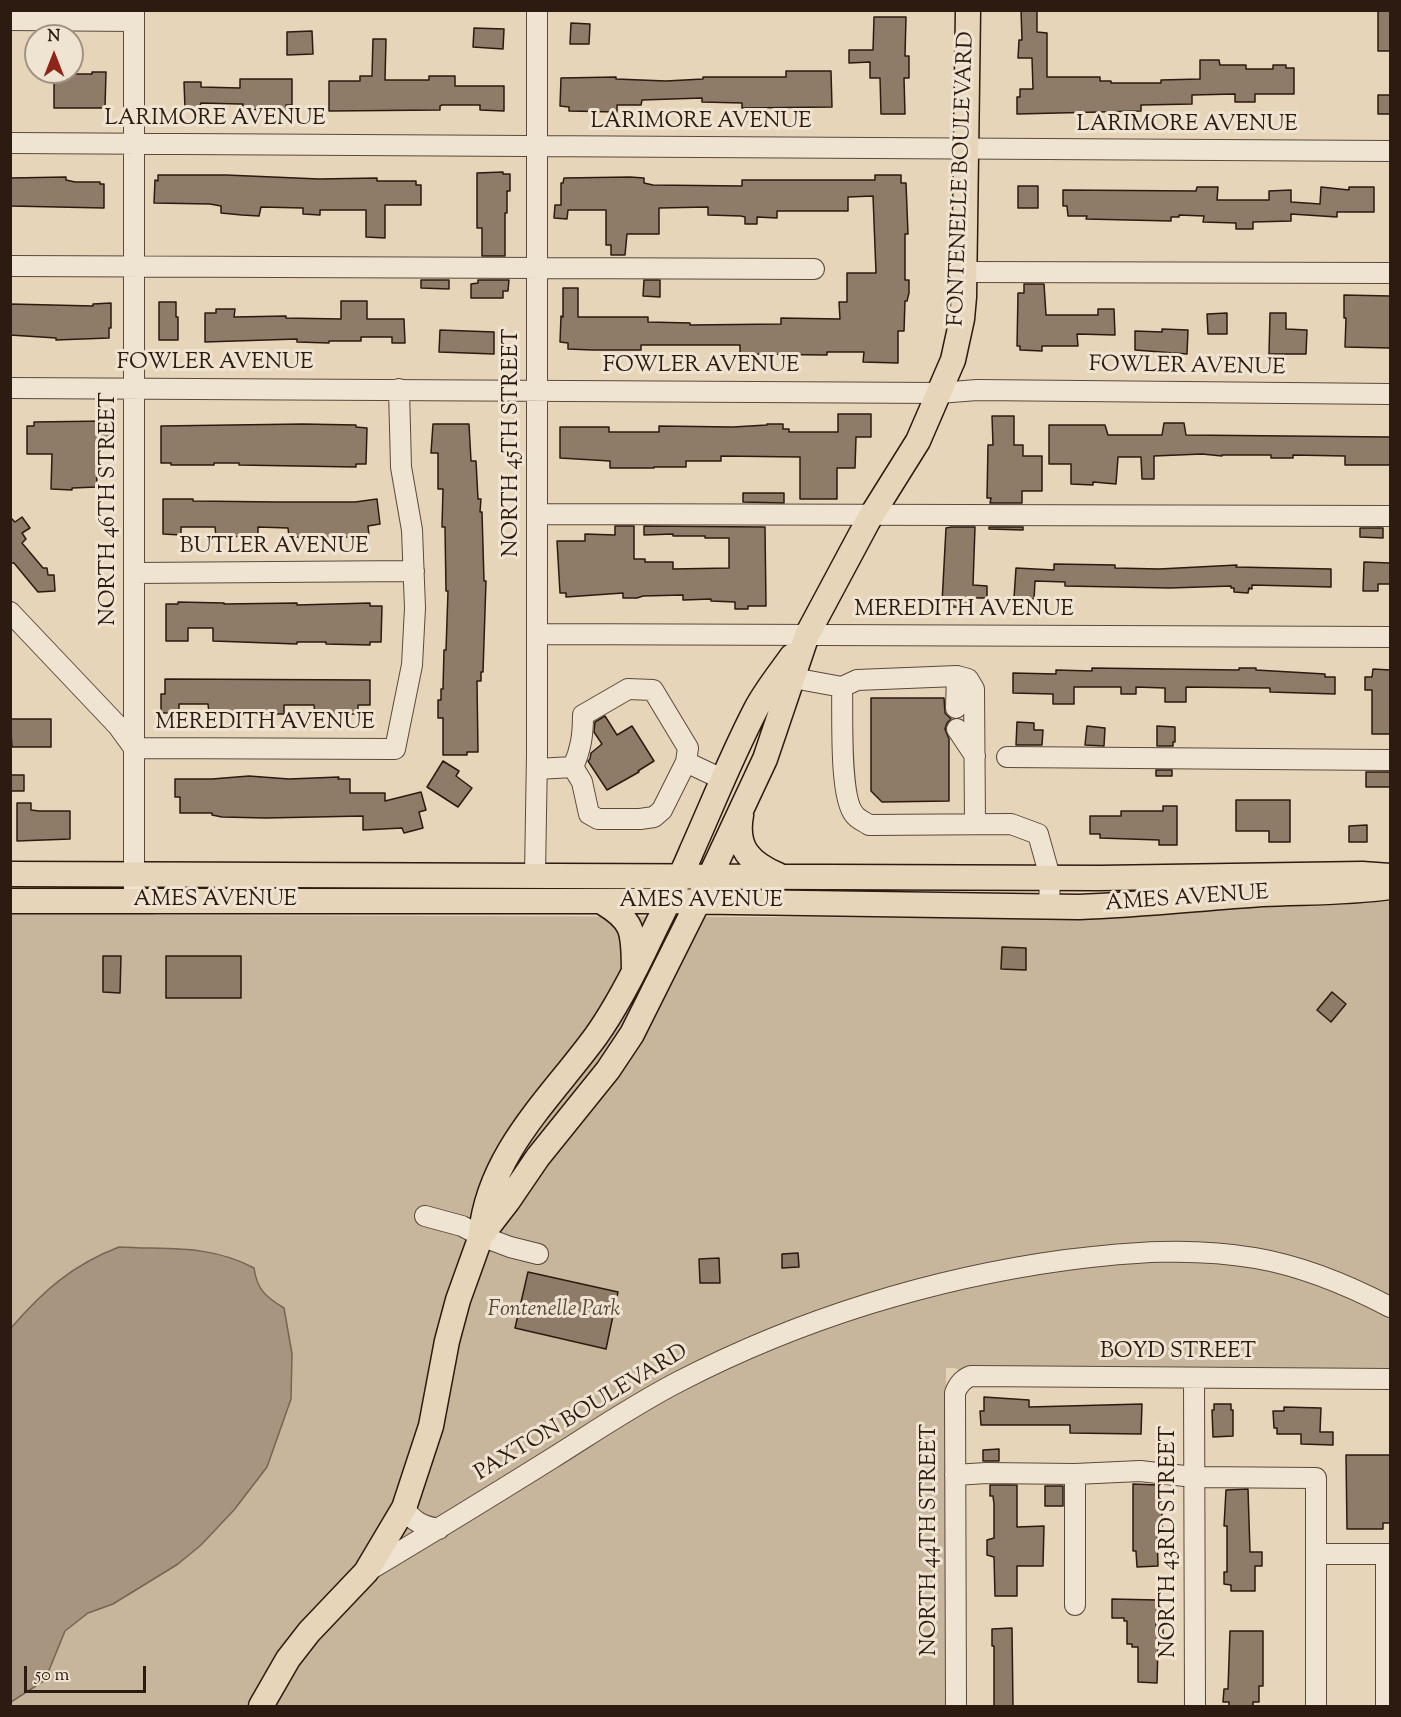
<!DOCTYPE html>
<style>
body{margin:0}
#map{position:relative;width:1401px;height:1717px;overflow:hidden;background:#e7d5b9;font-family:"Sorts Mill Goudy",serif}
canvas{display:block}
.frame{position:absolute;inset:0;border:12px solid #2d1a11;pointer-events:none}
.north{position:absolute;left:24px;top:24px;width:60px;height:60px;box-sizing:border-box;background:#efe4d2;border:2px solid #a19385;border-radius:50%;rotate:0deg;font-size:16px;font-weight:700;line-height:24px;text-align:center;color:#2d1a11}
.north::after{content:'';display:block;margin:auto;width:21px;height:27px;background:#8f2418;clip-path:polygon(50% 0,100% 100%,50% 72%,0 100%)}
.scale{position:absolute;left:24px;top:1666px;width:122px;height:27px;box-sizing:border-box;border:3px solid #2d1a11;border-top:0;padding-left:8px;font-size:18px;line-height:21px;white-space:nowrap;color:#2d1a11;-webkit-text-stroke:4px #efe4d2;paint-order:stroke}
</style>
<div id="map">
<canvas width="1401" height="1717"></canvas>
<div class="frame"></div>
<div class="north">N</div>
<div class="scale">50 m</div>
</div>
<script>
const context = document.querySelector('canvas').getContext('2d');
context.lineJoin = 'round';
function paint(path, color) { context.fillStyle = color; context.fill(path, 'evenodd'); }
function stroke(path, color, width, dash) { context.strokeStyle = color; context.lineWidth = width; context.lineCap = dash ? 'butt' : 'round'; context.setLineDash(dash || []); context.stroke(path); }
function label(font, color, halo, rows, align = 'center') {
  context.font = font + ' "Sorts Mill Goudy",serif'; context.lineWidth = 6; context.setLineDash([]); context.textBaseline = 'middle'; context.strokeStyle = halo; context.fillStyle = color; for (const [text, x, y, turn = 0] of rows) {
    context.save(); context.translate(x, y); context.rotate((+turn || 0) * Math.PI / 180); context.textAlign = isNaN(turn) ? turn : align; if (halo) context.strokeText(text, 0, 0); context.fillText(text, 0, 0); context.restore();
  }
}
paint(new Path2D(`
 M1390 901V1370L963 1372 955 1368H946V1706H11V905L150 908 154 915 1042 918 1103 915 1108 918 1322 902Z`), '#c7b59c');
const water = new Path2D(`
 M119 1247C168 1250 209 1244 254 1268 257 1290 266 1297 284 1308L292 1354 291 1399 267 1467 234 1510 201 1545 178 1564 113 1604 88 1613 65 1631 45 1680 11 1702V1328C43 1291 72 1265 119 1247Z`);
paint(water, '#a89580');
stroke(water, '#776454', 1.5);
const building = new Path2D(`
 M1021 10H1037V32L1047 33V77H1100V81H1111V83H1161V80L1200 79V60H1219L1220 65H1246V69H1273V65H1286V68H1294V94H1255V102H1235V94L1192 95V104L1141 105V111L1017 114V97H1020V89H1033L1032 58H1018L1019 40H1022Z
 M1378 10H1390V51H1378Z
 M874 17H906L905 56H909V78H904L905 114H881L880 78H870V62L849 63V50H873Z
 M571 23 590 24 589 44H570Z
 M474 28 504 29 503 49 473 47Z
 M312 31 313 54 287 55V32Z
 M373 39H386L385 80H429V76H455V86H504V111L480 110V105H442L440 106V110L329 111V81H360V76H372Z
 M786 71H831L832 107 742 108V103L702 102V98L642 100 641 105H617V112L569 111V107L560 106 561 78 616 77V79L666 81 703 79V77H786Z
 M92 72H106L105 108H54V77H64V74H92Z
 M240 79H292V105H286V110H272L242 109 243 104H240L201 103 199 109H185L184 82H201V87L240 88Z
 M1378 95H1390V114H1378Z
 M503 172V174H510V191H507V213H505V256H482V228H477V173Z
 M158 175H226L319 179 377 178V181H416V185H421V205H385V238L366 237V210H320V215L303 214V208L261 207 259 216 242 215 221 213V206L210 204 154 203 155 180 158 181Z
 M875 175H901V183H906L908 234H905V280H909V293L907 301H905L904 331H898V363L863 362 864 352H827V355L740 354V345H641V350H592L568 349V343L560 342 561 316 563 317V288H578V317H648V322L690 323V325L781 324V318L840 319 839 302H847V273H876L873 196 848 197V211H777V218L757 217V224H745V217L741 216 708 215V207L659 208V234H627L625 255H611V245H606V210H568L567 219 554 218 555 205H561V183H563L564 178 630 177 644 178V183L653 185 742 186V180H875Z
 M66 177V180L75 182H100V184H104V208L10 206V178Z
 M1018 186H1038V208H1018Z
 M1197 187H1218L1217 200H1269V191L1291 190V202L1320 204 1321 187 1349 190V187H1374V212H1337V217L1291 214V221L1253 222V229H1236V223L1203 222 1204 216 1179 215V217H1171V221L1086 219 1087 216H1068L1067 206H1063V190L1196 191Z
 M421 280H449V289L421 288Z
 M478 280H509L508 291H503V298H471V284L478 283Z
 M644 280H660V297L643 296Z
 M1024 284H1044L1046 315H1098V309H1114L1115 335 1077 334 1078 346H1042V351L1020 350V346H1017L1018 293H1024Z
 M1344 295 1390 296V348L1345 347 1346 318H1344Z
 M341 301H367V319H404L405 343H392V337H361V341H329V343L297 342V339L205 342V313H216V309H235L234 317 286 316V318L341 319Z
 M159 302H176V317H178V340H159Z
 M111 303V328H109V338L56 340V338L10 335V304L93 306V304Z
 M1227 313V334H1208L1207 314Z
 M1270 313H1286V329L1307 330 1306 354H1269Z
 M1162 329 1188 330 1187 354 1135 350V331L1162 332Z
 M440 330 494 332V354L439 352Z
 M838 414H871V437H856L855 468H837V499H800V457L721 456V461H686V467H654V468H610V461L560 458V427H609V432H659V426L733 427 767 425V424H783V429H789V432H838Z
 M992 416H1014V445H1023V456H1042V491H1022V503H990L991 498H987L988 445H993Z
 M106 421V425H110V448H96L97 487 72 488V490L51 489 52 454H27V426H34V422Z
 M1164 423H1184L1186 435 1390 437V465H1345V456L1293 455V458H1271V455H1222V456L1202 454 1154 456V479H1142L1141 457H1118L1116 484 1093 482V485L1071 484V464H1049V425H1105L1108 435H1162Z
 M303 424 356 425V427L367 428 366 464H356V467L239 465V463H214V465H171V463H161V426Z
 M433 424H469L471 461H476L478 499H481L480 512H482L484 581H486L483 672H481V681H477L478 752H467V755H443V718H438V700H441V689H443L444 650H446L448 591H446L445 527H442L443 489H438V453H431Z
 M743 493H784V503L743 502Z
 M163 499H193V501L277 502H355L377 499 380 524 368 526 369 535 354 537H289L288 528 258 527V536L216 537 215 527H181V535L163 534Z
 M10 517 15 522 22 517 30 528 22 533 26 539 22 543 43 568H47L48 575H54L55 591 38 592 14 563H10Z
 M615 526H634V559H645V562H673V569L729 568V538H705V536H673V534L644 535V526L765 527 766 606H748V609H735V602L711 601V599L683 600V595L643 596 637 598H623V593L566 597V593H560L557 541H585V534L615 535Z
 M951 527H975L973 585 987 586V598H972V607H947L948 603H942L946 528Z
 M989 527H1023V530L989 529Z
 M1360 528H1383V538L1360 537Z
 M1364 562 1390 563V584H1378V591H1363Z
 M1054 564 1115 565V568L1159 569 1237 565 1236 567 1331 569V587L1252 585V589L1249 588 1248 593 1234 592V588H1231V586L1170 588 1065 586V582L1035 581 1034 599 1014 598 1016 568 1054 570Z
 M178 602 224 603V604L297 603V605L370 603V606H382L381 642H370V645L326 644V642H297V644L213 641V628H188V641H166V604H178Z
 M1092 668 1239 670V668H1256V670L1325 674V677H1335V694L1270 692V688L1186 687V702H1165V688L1136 687V694H1121V687H1074V704H1053V694L1013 693V673L1056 674V670L1092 671Z
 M1373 669 1390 670V734H1372V690H1365V677H1372Z
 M165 679 370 680V705H358V714H315L314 705H284V714H266L209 713 208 704H179V713H161V694H165Z
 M871 698H944L945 713 951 719 947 723 945 729 949 739V801L882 802 871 791Z
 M605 716 617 735 632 726 654 761 638 771 639 772 607 790 588 761 590 759 591 753 602 744 594 732 595 722Z
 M10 719H51V747H12Z
 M1017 722 1034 723V730H1043L1042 745H1016Z
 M1087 726 1105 728 1104 746 1085 745Z
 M1157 726 1175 727V742H1173V746H1157Z
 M443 761 459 771 456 776 472 788 458 807 427 787Z
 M1156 770H1172V776H1156Z
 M1366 772H1390V787H1366Z
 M10 775H24V791H10Z
 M249 776 289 779 339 777 338 779H350V793H385V801L421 792 426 810 419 812 423 828 404 833 402 828 363 830V816L266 818 222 817 212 815V813H180V797H175V779H212Z
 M1236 800H1290V842H1269V831H1236Z
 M17 803H31V810L39 811H70V839L17 841Z
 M1163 806H1177V845H1159V840L1100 838V834H1090V816H1121V811H1163Z
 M1367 825V842H1349V826Z
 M1002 947 1026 948V970L1001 969Z
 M103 956H121L120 993 103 992Z
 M166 956H241V998H166Z
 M1332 992 1346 1004 1331 1022 1317 1010Z
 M798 1253 799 1267 782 1268V1254Z
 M719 1258 720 1283H700L699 1259Z
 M528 1272 618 1292 606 1349 515 1328Z
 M984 1397 1029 1400V1407L1142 1404 1141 1434 1070 1433V1425H981L980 1411H984Z
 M1214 1404H1231V1410H1233V1436L1213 1437 1212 1410H1214Z
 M1284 1407 1321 1408 1320 1432H1333V1445L1301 1444V1434H1277V1428H1274L1273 1411H1284Z
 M999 1449V1461H983V1450Z
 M1346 1455H1390V1523H1383V1529H1347Z
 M1133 1484 1157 1485V1494H1162V1531H1157L1158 1566 1137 1567 1136 1551H1133Z
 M990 1485H1017V1527L1044 1526 1043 1566H1017V1596H995L994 1557 987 1555V1540L994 1538V1504L993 1496H990Z
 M1045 1486H1063V1506H1045Z
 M1248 1489 1250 1552H1262V1566H1255V1591H1231V1585L1224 1584V1572H1227V1526H1224L1226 1490Z
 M1112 1599 1157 1600 1156 1626 1157 1629H1163V1646H1158L1157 1683 1138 1682V1647H1132V1644H1127V1621H1124V1618H1112Z
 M1012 1628 1013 1707H994V1646H992V1629Z
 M1230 1631H1263V1686H1259V1702H1253V1707H1229V1702H1223L1224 1689H1228Z`);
paint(building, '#8e7b68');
stroke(building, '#2d1a11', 1.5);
const minor = new Path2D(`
 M10 20 134 21
 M10 143 1390 151
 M10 266 814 269
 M964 272 1390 273
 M10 388 939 393 977 390 1390 394
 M537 514 1390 516
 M134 573 414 571
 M10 612 118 726 134 748 395 749 412 665 415 608 412 530 401 467 399 389
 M537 634 1390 637
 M793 678 842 687C843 713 839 796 854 814 857 819 865 822 869 825L1011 824 1038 834 1050 877 1049 907
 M842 687 857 680 957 676 968 679 974 689 975 824
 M956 708 957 676
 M957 729 975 756
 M1007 757 1390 760
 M573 767C581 749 583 735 583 715L628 689 653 690 688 748 686 762
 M537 769 573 767 582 782 589 814 598 819H640L654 817 662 810 686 762 724 780
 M535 875 537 754V10
 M134 900V10
 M425 1216 462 1226 481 1236 510 1247 538 1254
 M1194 1378 1195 1706
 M1075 1474V1605
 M955 1475 986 1473 1075 1474 1140 1471 1194 1477 1316 1478V1706
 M404 1508C413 1522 423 1526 439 1529
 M1317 1554H1390
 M1386 1554V1706
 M366 1572C428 1535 490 1497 551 1459 594 1432 635 1404 680 1381 800 1319 933 1278 1066 1260 1129 1252 1192 1247 1255 1258 1302 1266 1348 1285 1390 1307
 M956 1706 955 1393C958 1385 962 1379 971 1376L1390 1379`);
const major = new Path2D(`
 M741 815C735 848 750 863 778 875
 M10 874 1100 878 1362 874 1390 876
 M10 901H668L1079 907C1141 905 1201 898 1262 894 1305 892 1348 893 1390 887
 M602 902C636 922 633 934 634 970
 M481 1234C489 1153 550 1099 596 1036 618 1005 635 971 651 937 665 908 680 879 692 850 713 803 732 755 756 709 766 690 780 673 792 656
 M261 1706 288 1659 309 1632 366 1572 404 1508 431 1426 447 1341 458 1300 481 1236 508 1201 538 1157 608 1070 632 1034 698 902 765 759 807 635 868 521 918 441 953 360 962 319 964 297 968 10`);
stroke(minor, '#5c493b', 22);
stroke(major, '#2d1a11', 27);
stroke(minor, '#efe4d2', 20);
stroke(major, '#e7d5b9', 24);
label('22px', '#2d1a11', '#efe4d2', [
 ["LARIMORE AVENUE",215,120],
 ["LARIMORE AVENUE",701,123],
 ["LARIMORE AVENUE",1187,126],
 ["FONTENELLE BOULEVARD",963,179,-88],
 ["FOWLER AVENUE",215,364],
 ["FOWLER AVENUE",701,367],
 ["FOWLER AVENUE",1187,368,1],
 ["NORTH 45TH STREET",513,443,-90],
 ["NORTH 46TH STREET",110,509,-90],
 ["BUTLER AVENUE",274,548],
 ["MEREDITH AVENUE",964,611],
 ["MEREDITH AVENUE",265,724],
 ["AMES AVENUE",1187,900,-4],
 ["AMES AVENUE",215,901],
 ["AMES AVENUE",701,902],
 ["BOYD STREET",1178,1353],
 ["PAXTON BOULEVARD",582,1414,-31],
 ["NORTH 44TH STREET",931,1540,-90],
 ["NORTH 43RD STREET",1170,1542,-90]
]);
label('italic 22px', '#5b483b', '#efe4d2', [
 ["Fontenelle Park",554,1311]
]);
</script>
